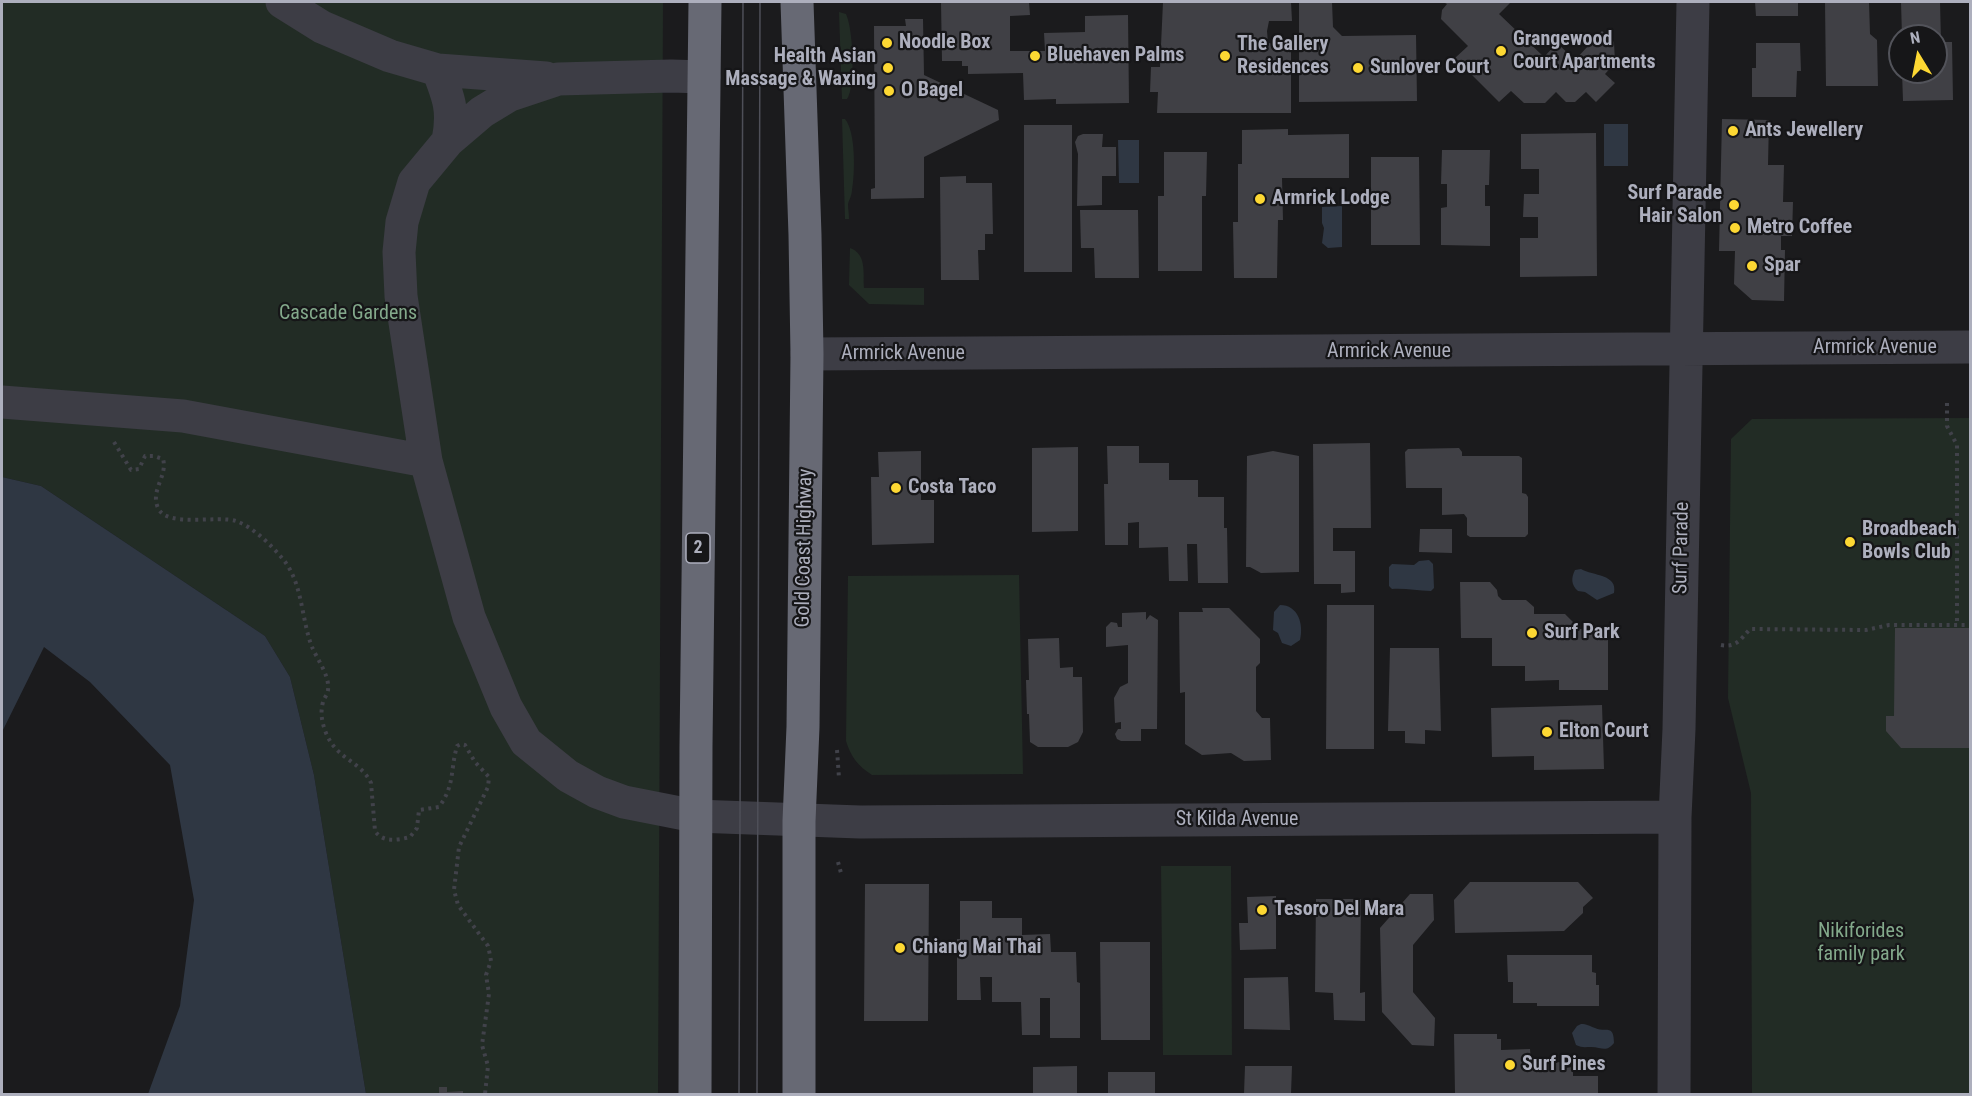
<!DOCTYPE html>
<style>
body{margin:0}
#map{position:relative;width:1972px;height:1096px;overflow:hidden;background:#1b1b1d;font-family:"Roboto Condensed",sans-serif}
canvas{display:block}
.frame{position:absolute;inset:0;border:3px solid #adafbd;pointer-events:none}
.north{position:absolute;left:1888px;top:24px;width:60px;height:60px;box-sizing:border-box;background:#161618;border:2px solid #52535a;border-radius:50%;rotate:350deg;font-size:16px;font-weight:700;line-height:24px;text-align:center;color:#adafbd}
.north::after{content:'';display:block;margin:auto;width:21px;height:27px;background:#fdd833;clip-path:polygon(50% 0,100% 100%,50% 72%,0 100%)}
</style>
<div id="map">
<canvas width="1972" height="1096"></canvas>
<div class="frame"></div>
<div class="north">N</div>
</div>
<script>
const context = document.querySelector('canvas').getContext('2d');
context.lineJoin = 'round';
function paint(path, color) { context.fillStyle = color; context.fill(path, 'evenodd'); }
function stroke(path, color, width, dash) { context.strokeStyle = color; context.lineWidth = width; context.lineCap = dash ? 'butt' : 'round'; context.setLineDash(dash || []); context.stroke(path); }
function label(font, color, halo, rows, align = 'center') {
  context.font = font + ' "Roboto Condensed",sans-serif'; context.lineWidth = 4.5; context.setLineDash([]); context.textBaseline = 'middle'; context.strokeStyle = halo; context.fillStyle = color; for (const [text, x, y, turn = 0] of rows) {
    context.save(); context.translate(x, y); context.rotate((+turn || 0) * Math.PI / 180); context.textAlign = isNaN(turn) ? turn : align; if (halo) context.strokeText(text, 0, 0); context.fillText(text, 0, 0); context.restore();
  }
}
paint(new Path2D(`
 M2 2H663L658 1094H366L314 775 290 677 265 636 41 486 2 477Z
 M839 12 846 14C853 28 856 87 847 99H842Z
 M842 119H845C856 132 855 174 852 190 852 195 849 200 848 204 848 209 849 214 849 219H845Z
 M850 248C867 254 863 273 864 288H924V305L869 304 849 285Z
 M1970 418V1094H1752L1751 793 1728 698 1731 439 1752 419Z
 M1019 575 1023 774 872 775C858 766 851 757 846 741L848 576Z
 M1161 866H1231L1232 1055H1163Z`), '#222c25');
paint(new Path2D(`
 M1604 124H1628V166H1604Z
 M1139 140V183H1119L1118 140Z
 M1342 206V247L1328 248 1322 243 1324 228 1322 223V207Z
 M2 477 41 486 265 636 290 677 314 775 366 1094H148L180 1006 194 900 170 765 90 682 44 647 2 732Z
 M1429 560 1433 564 1434 588 1431 591C1417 591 1405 588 1392 589L1389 586V567L1392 564 1414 565 1419 561Z
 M1581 569C1593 576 1618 574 1614 593L1597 600 1585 592 1578 591C1571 585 1571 578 1575 570Z
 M1280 605C1298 605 1304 624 1300 640L1291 646 1282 643 1278 633 1273 630 1274 612Z
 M1581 1024C1587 1024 1589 1026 1595 1028 1605 1033 1614 1023 1614 1043 1606 1053 1602 1047 1591 1047 1585 1047 1582 1048 1576 1045L1572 1033 1577 1026Z`), '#2f3743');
paint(new Path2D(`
 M941 2H1029L1030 15 1010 16V51H1045L1044 33 1085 32V16L1128 15 1129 103 1056 104V99L1024 100 1023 73 968 74V66H962V61H942Z
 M1163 2H1291L1292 21H1269L1267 31 1268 43 1291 45V113H1157L1158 92H1150L1151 67H1160Z
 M1299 2H1332L1333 27 1342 36 1416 35 1417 101 1299 102Z
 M1443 2H1511L1499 14 1544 57 1557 43 1575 60 1602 31 1614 42 1615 63 1605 74 1615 83 1596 102 1586 92 1575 102H1566L1556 92 1545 103H1524L1511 91 1499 102 1455 58 1468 46 1441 19 1442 10 1447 4Z
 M1755 2H1798V16H1756Z
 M1825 2H1869L1870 34 1877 40 1878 86H1826Z
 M1901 2H1940L1941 42H1952L1953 100 1903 101 1902 72H1936V36H1902Z
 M905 19H923L924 75 998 110 999 120 924 157V198L871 199V189L875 188 874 26H906Z
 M1756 43H1800L1801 71H1797L1796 97H1752V68H1756Z
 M1722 119 1769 120 1768 165H1784L1783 202H1793L1792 236H1781V250H1785L1784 301 1752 300 1734 284 1735 251H1719Z
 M1024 125H1072V272H1024Z
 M1288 129V135L1349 134V178H1282L1283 220H1278L1277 278H1234L1233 222H1238V164H1242V130Z
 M1596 133 1597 276 1520 277V238H1538V217H1523L1524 194H1539V169H1521V134Z
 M1083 134H1103L1102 147H1116V176H1102V205L1077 206 1078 154 1075 142 1078 136Z
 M1442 150H1490L1489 185H1485V206H1490V246L1441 245V208L1447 207V184H1441Z
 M1164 152H1207L1206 196H1202V271H1158V196H1164Z
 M1371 157H1419L1420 245H1371Z
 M966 176V183H992L993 234H985V250H978L979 280H941L940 177Z
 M1080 210H1138L1139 278H1095L1094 248H1081Z
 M1370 443 1371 528H1333V551H1355V592L1341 593V584H1314L1313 444Z
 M1107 446H1139V463H1169V480H1198V497H1224V528H1227L1228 583H1198L1197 544H1187L1188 581H1169L1168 547 1139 548V522L1128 523V545H1105L1104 484H1108Z
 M1078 447V531L1032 532V448Z
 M1459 448 1462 452V456H1519L1522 458V493L1526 494 1528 497V534L1525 537H1470L1467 535V518L1464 514 1442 515V488H1406L1405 452 1408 449Z
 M921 451V500H934V543L872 545 871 477H879L878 452Z
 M1273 451 1299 456V572L1261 573 1250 567H1246L1247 456Z
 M1420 529H1452V553L1419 552Z
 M1460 582H1490L1497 590 1498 596 1502 600H1526L1534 607V614H1565L1580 629 1600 628 1608 636V690H1559V680L1525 681V666H1492V638H1461Z
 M1327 605H1374V749H1326Z
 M1202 608H1229L1260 639V663L1256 667V711L1262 718H1270L1271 760 1244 761 1231 753 1202 755 1185 744V692L1180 693 1179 612H1203Z
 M1146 612V620L1150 615 1158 620 1157 729H1141V741H1121L1117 739 1115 734 1118 729H1121V722L1115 723 1114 698 1120 687 1128 683V645L1106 647V627L1111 622 1117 623 1118 627H1122V613Z
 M1895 628H1970V748H1901L1886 731V716H1894Z
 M1059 638 1060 668 1073 667V677H1082L1083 732 1078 742 1068 747H1038L1030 742 1029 714H1027L1026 680H1029L1028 639Z
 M1390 648H1439L1441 731 1425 730V744L1405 743V731H1388Z
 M1602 705 1604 769 1534 770V756L1492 757 1491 708Z
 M1470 882H1578L1593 898 1583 907V913L1564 931 1455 933 1454 900Z
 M865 884H929L928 1021H864Z
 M1410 894H1433L1434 920 1413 945V992L1435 1018 1434 1046 1412 1045 1382 1012 1380 928Z
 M1276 896V949L1240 950 1239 923H1248L1247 897Z
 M1316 899H1361L1360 993 1365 992V1021L1334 1020 1333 993 1315 992Z
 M960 901H992V918H1022V935L1050 934 1051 952H1076L1077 982 1080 983V1038H1050V998H1040V1035H1022L1021 1002H992V977H980L981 1000H957V939H960Z
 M1100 942H1150V1040H1101Z
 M1507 955H1592V972L1596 973V985H1599V1006H1537V1003H1513V982H1508Z
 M1288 977 1290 1030 1244 1029V978Z
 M1454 1034H1497V1039H1501V1050L1530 1049 1531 1063 1565 1062V1068L1573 1067V1076H1598V1094H1455Z
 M1077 1066V1094H1033V1067Z
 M1245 1066H1292L1291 1094H1244Z
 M1108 1072H1155V1094H1108Z
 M439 1087H447V1092L463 1091V1094H439Z`), '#404045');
stroke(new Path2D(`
 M1947 403V426L1957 445V625
 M114 442 131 470 139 469 145 456H154L163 459C168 476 150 490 158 508 167 528 217 515 236 521 253 527 270 544 282 558 303 582 301 619 312 647 317 659 330 676 328 690 328 694 324 698 323 702 320 713 322 723 326 733 337 760 361 761 371 783L375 831C383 843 398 840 410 837L417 828 419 810 439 807C455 785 450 771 457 746L461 744 465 745 475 762 489 777 488 787 459 847 454 890 458 905 488 946 490 955 491 961 486 975 489 994 482 1045 488 1066 485 1094
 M1721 645C1736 648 1741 639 1750 629L1866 630 1889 625H1970
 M837 750 839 778
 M838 862 841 873`), '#41424a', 4, [3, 4.5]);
stroke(new Path2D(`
 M282 2 322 27 390 56 438 70 546 78
 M438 70C449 98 454 111 448 141
 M704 77 671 76 558 79 510 95 482 112 448 141 414 182 402 222 399 252 401 296 426 461 469 617 506 707 526 742 568 776 597 792 624 802 695 816 860 822 1675 817
 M807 354 1970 347
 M2 402 183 416 426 461
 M1674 1094 1675 817 1679 729 1693 2`), '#3d3d45', 33);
stroke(new Path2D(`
 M797 2 805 235 807 354 803 727 799 821V1094
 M695 1094 696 746 705 2`), '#676974', 33);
stroke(new Path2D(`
 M739 1094 743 2
 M757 1094 760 2`), '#4e4f58', 1.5);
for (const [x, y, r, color] of [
 [887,43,6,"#fdd833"],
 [1501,51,6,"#fdd833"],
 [1035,56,6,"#fdd833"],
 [1225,56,6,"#fdd833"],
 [888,68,6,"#fdd833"],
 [1358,68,6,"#fdd833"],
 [889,91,6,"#fdd833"],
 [1733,131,6,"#fdd833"],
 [1260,199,6,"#fdd833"],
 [1734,205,6,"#fdd833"],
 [1735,228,6,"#fdd833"],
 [1752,266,6,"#fdd833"],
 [896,488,6,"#fdd833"],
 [1850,542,6,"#fdd833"],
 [1532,633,6,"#fdd833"],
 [1547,732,6,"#fdd833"],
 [1262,910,6,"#fdd833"],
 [900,948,6,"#fdd833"],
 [1510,1065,6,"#fdd833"]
]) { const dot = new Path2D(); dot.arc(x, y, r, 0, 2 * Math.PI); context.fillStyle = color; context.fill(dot); stroke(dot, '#161618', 2); }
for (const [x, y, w] of [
 [698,548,24]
]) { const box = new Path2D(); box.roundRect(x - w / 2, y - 15, w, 30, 4.5); context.fillStyle = '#161618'; context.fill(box); stroke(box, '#adafbd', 1.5); }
label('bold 18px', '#adafbd', null, [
 ["2",698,548]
]);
label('bold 20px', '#adafbd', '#161618', [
 ["Grangewood",1513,40],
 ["Court Apartments",1513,63],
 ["Noodle Box",899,43],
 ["The Gallery",1237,45],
 ["Residences",1237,68],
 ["Bluehaven Palms",1047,56],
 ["Health Asian",876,57,"right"],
 ["Massage & Waxing",876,80,"right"],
 ["Sunlover Court",1370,68],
 ["O Bagel",901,91],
 ["Ants Jewellery",1745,131],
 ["Surf Parade",1722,194,"right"],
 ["Hair Salon",1722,217,"right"],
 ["Armrick Lodge",1272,199],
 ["Metro Coffee",1747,228],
 ["Spar",1764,266],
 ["Costa Taco",908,488],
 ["Broadbeach",1862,530],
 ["Bowls Club",1862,553],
 ["Surf Park",1544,633],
 ["Elton Court",1559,732],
 ["Tesoro Del Mara",1274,910],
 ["Chiang Mai Thai",912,948],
 ["Surf Pines",1522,1065]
], 'left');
label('20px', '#83a98b', '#161618', [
 ["Cascade Gardens",348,314],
 ["Nikiforides",1861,932],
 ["family park",1861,955]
]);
label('20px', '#adafbd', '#161618', [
 ["Armrick Avenue",1875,348],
 ["Armrick Avenue",1389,352],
 ["Armrick Avenue",903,354],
 ["Gold Coast Highway",805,548,-89],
 ["Surf Parade",1682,548,-89],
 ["St Kilda Avenue",1237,820]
]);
</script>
